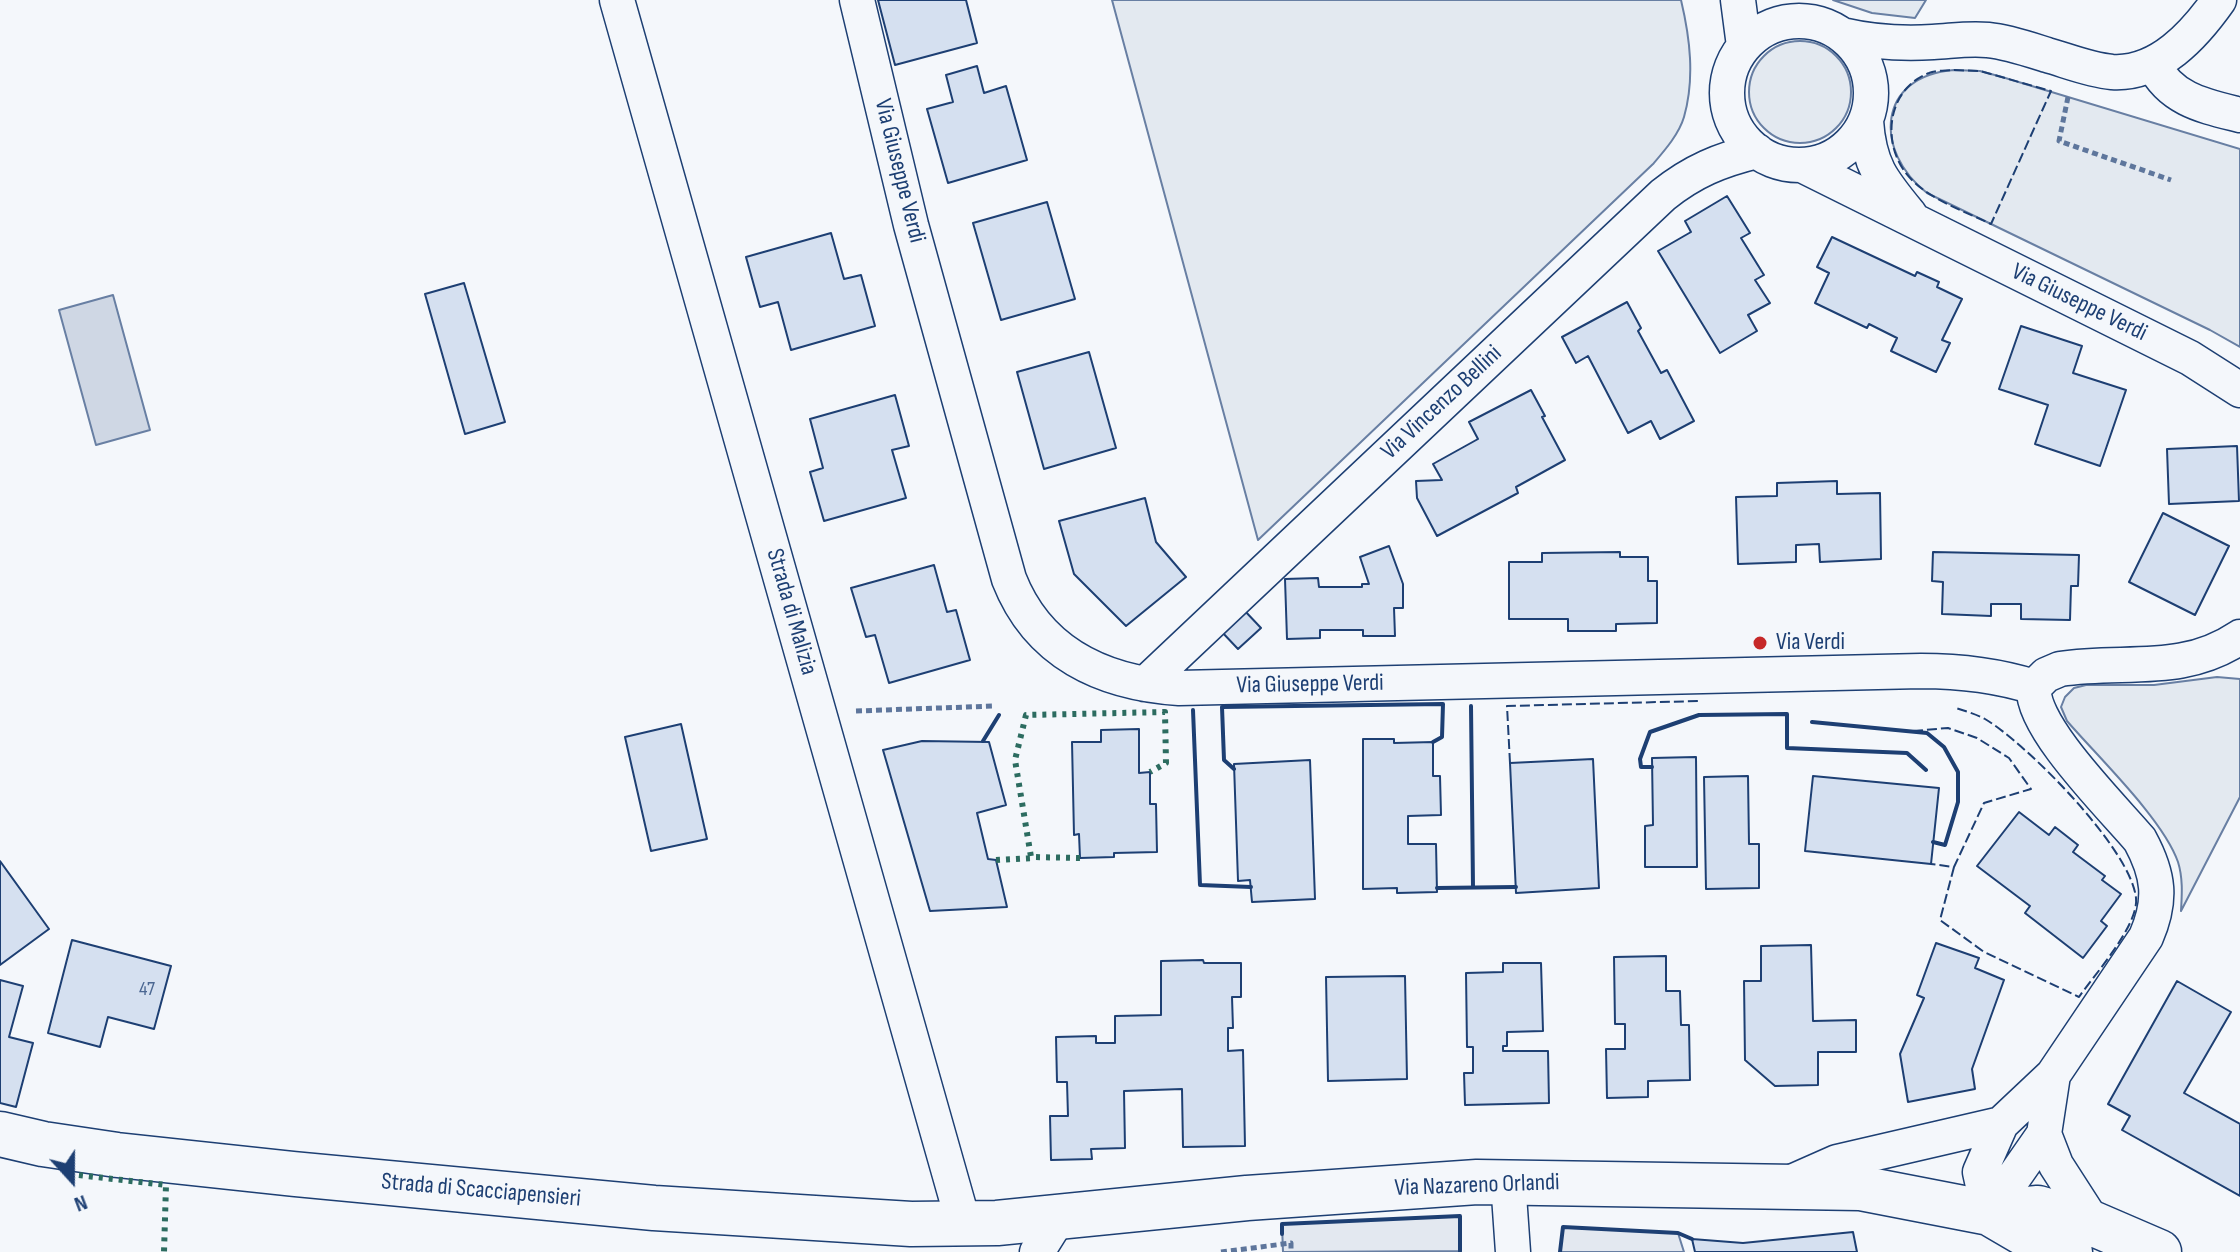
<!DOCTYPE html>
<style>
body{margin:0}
#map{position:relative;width:2240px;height:1252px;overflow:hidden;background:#f4f7fb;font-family:"Sofia Sans Condensed",sans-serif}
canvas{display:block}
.north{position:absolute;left:32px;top:1140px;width:80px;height:80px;-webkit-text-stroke:6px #f4f7fb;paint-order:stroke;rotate:159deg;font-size:22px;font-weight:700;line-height:32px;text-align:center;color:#1d3f73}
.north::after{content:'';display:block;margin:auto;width:28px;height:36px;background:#1d3f73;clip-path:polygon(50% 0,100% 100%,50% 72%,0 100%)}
</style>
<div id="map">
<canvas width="2240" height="1252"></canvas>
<div class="north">N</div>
</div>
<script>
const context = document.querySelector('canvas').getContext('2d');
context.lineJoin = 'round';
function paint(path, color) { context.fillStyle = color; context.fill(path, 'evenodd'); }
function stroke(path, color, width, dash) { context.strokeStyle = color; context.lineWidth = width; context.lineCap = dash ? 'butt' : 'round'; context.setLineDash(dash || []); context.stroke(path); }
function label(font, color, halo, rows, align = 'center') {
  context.font = font + ' "Sofia Sans Condensed",sans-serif'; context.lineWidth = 6; context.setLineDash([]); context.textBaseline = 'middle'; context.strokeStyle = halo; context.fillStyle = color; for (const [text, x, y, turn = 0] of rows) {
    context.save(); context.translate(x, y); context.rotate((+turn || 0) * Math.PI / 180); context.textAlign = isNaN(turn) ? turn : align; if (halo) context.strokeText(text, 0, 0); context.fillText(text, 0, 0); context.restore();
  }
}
const green = new Path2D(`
 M1112 0H1681C1690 38 1695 78 1684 117 1679 134 1665 150 1653 164L1258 540Z
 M1833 0H1926L1915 18 1872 13Z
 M1749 92a51 51 0 1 1 102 0a51 51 0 1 1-102 0Z
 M1954 70 1980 71 2002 77 2240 149V347L2210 330 1927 193C1873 151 1877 76 1954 70Z
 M2217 677 2240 679V797L2181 911C2182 894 2183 878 2178 862 2163 819 2098 757 2067 721L2061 707 2065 697 2074 688 2086 685H2154Z`);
paint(green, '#e3e9f0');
stroke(green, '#687fa3', 2);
const parking = new Path2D(`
 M1460 1216V1251L1283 1252 1282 1224Z
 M1563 1227 1678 1233 1684 1252H1560Z`);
paint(parking, '#e3e8f0');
stroke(parking, '#687fa3', 2);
const water = new Path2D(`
 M113 295 150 430 96 445 59 310Z`);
paint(water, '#cfd7e4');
stroke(water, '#687fa3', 2);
const building = new Path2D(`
 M878 0H966L977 43 895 65Z
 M977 66 984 93 1006 86 1027 160 948 183 927 109 953 102 946 75Z
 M1727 196 1750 233 1741 238 1764 275 1755 280 1770 303 1748 315 1757 331 1720 353 1658 251 1691 232 1685 221Z
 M1047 202 1075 299 1001 320 973 223Z
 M831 233 844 279 861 275 875 326 791 350 778 302 760 307 746 257Z
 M1832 237 1915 276 1917 272 1939 282 1937 287 1962 299 1942 340 1950 343 1936 372 1891 351 1897 338 1869 324 1867 328 1815 303 1829 273 1817 267Z
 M464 283 505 422 465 434 425 294Z
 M1627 302 1641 328 1638 331 1661 373 1667 370 1694 421 1660 439 1651 421 1628 433 1588 356 1576 363 1562 337Z
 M2021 326 2082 346 2073 373 2126 390 2100 466 2035 444 2048 405 1999 389Z
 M1089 352 1116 448 1044 469 1017 372Z
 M1531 390 1545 416 1542 417 1565 460 1516 487 1518 493 1437 536 1417 498 1416 481 1442 480 1433 464 1478 439 1469 422Z
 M895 395 909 446 892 450 906 498 824 521 810 472 823 468 810 419Z
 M2237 446 2239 501 2169 504 2167 449Z
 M1837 481V494L1880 493 1881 559 1820 562 1819 544 1796 545V562L1738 564 1736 497 1777 496V483Z
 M1145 498 1156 542 1186 577 1126 626 1074 574 1059 521Z
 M2163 513 2229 546 2195 615 2129 582Z
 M1389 546 1403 584V608H1394L1395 636H1363V630H1320V638L1287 639 1285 579 1318 578 1319 587H1362V584H1369L1360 557Z
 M1620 552V557H1648V581H1657V623L1616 624V631H1568V619H1509V562H1542V553Z
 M1933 552 2079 555 2078 586H2071L2070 620 2021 619V604H1991V616L1942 614 1943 582 1932 581Z
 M934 565 947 612 956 610 970 660 889 683 875 635 866 637 851 588Z
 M1244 610 1261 628 1238 649 1221 631Z
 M681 724 707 839 651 851 625 737Z
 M1139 729V773L1150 772V804H1156L1157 852 1114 853V857L1080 858 1079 834 1074 835 1072 742H1101V730Z
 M1363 739H1394V743L1433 742V776H1440L1441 815 1408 816V844H1436L1437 892 1397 893V888L1363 889Z
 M922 741 989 742 1006 805 977 813 988 859 996 860 1007 907 930 911 883 750Z
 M1696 757 1697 867H1645V826L1653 825 1652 758Z
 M1593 759 1599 888 1516 893 1510 763Z
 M1310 760 1315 899 1252 902 1250 880 1238 881 1234 764Z
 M1748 776 1749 844H1759V888L1706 889 1704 777Z
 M1813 776 1939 788 1931 864 1805 851Z
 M2019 812 2049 835 2055 827 2078 845 2073 852 2105 876 2102 880 2121 894 2101 921 2107 926 2083 958 2025 913 2030 906 1977 866Z
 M0 861 49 929 0 965Z
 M72 940 171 966 154 1029 108 1017 100 1047 48 1033Z
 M1936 943 1979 958 1975 968 2004 980 1972 1069 1975 1089 1908 1102 1900 1054 1924 998 1917 995Z
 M1811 945 1813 1021 1856 1020V1052H1818V1085L1775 1086 1745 1060 1744 981H1761V946Z
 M1666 956V991H1680L1681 1025H1689L1690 1080 1648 1081V1097L1607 1098 1606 1049H1625V1024H1615L1614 957Z
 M1203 960 1204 963H1241V997H1232L1233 1028H1228V1051L1243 1050 1245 1146 1183 1147 1182 1089 1124 1091 1125 1148 1091 1149 1092 1159 1051 1160 1050 1116H1068L1067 1082H1057L1056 1037 1096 1036V1043H1115V1016L1161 1015V961Z
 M1503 963H1541L1543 1031 1507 1032V1046H1503V1051H1548L1549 1103 1465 1105 1464 1073H1473V1047H1467L1466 973 1503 972Z
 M1405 976 1407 1079 1328 1081 1326 977Z
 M0 980 23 986 9 1037 33 1043 16 1107 0 1103Z
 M2177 981 2231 1012 2184 1093 2240 1124V1196L2122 1130 2130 1116 2108 1104Z
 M1853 1232 1857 1252H1695L1692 1239 1743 1243Z`);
paint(building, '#d5e0f0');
stroke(building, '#1d3f73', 2);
const street = new Path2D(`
 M617 0 964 1225
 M857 0 911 225 1009 579C1038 653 1102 683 1179 688L1921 671C1961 671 1996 675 2034 687
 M1738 0 1744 46
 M1727 93a72 72 0 1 1 144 0a72 72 0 1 1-144 0Z
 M1842 35C1872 42 1902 44 1933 42 1952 41 1969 38 1988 40 2008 42 2028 49 2047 55 2068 61 2090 70 2112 72 2159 75 2195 34 2219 0
 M2153 64C2171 100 2204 106 2240 115
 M1866 121C1869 166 1882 181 1910 215
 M1802 165 2190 358 2240 390
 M1145 684 1663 195C1693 171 1720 160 1757 151
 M2034 687 2046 675 2060 669C2125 659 2182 676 2240 637
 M2044 1134 2056 1165 2094 1224
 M1508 1181 1513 1252
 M1785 1185 1837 1162 2001 1124 2053 1075 2146 937C2162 900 2159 875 2140 840 2114 809 2029 725 2034 687
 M1989 1213 2044 1134 2053 1075
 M1989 1213 1980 1172 2001 1124
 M1037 1252 1059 1217`);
const secondary = new Path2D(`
 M0 1134 43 1144 117 1155 294 1174 654 1208 911 1224 997 1223 1247 1198 1477 1182 1860 1188 1989 1213 2038 1208 2094 1224 2159 1252
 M1991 1214 2027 1235 2070 1252`);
stroke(street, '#1d3f73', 37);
stroke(secondary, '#1d3f73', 47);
stroke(new Path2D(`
 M2068 97 2059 141 2171 180
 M856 711 994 706
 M1221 1252 1291 1243V1252`), '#5e769c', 5, [6, 4]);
stroke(street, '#f4f7fb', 34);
stroke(secondary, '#f4f7fb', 44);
stroke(new Path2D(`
 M1080 858 1031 857 1015 760 1026 715 1165 712 1166 763 1150 772
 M996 860 1033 858
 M69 1174 166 1185 164 1252`), '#2c6c60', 6, [4, 6]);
stroke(new Path2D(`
 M1954 70 1980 71 2051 91 1991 224C1966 212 1934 201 1914 182 1880 151 1884 90 1929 73 1936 70 1946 71 1954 70Z
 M1913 731 1948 728 1977 738 2009 758 2031 789 1984 803 1954 867 1931 864
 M1510 763 1507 706 1699 701
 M1954 867 1940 920 1984 952 2079 997C2095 974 2139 925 2136 898 2131 849 2027 744 1985 719 1976 714 1965 711 1956 708`), '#1d3f73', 2, [10, 4]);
stroke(new Path2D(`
 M1471 706 1473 887
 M1193 710 1200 885 1251 887
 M1812 722 1927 733 1944 747 1958 772V802L1945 845 1933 842
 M983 741 999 715
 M1652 767H1641L1640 759 1650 732 1699 715 1787 714V748L1907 753 1926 770
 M1234 769 1224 760 1222 707 1443 704 1442 737 1433 742
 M1437 888 1516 887
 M1282 1234V1224L1460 1216V1251
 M1560 1252 1563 1227 1678 1233 1692 1239`), '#1d3f73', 4);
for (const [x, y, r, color] of [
 [1760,643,8,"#c62828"]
]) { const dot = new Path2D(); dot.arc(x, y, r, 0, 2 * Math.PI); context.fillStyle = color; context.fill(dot); stroke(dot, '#f4f7fb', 3); }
label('20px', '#4b6792', null, [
 ["47",147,990]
]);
label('24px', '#1d3f73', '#f4f7fb', [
 ["Via Giuseppe Verdi",899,171,76],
 ["Via Giuseppe Verdi",2079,303,26],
 ["Via Vincenzo Bellini",1442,403,-43],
 ["Strada di Malizia",791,612,74],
 ["Via Giuseppe Verdi",1310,685,-1],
 ["Via Nazareno Orlandi",1477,1186,-2],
 ["Strada di Scacciapensieri",481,1191,5]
]);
label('24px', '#1d3f73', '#f4f7fb', [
 ["Via Verdi",1776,643]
], 'left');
</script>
